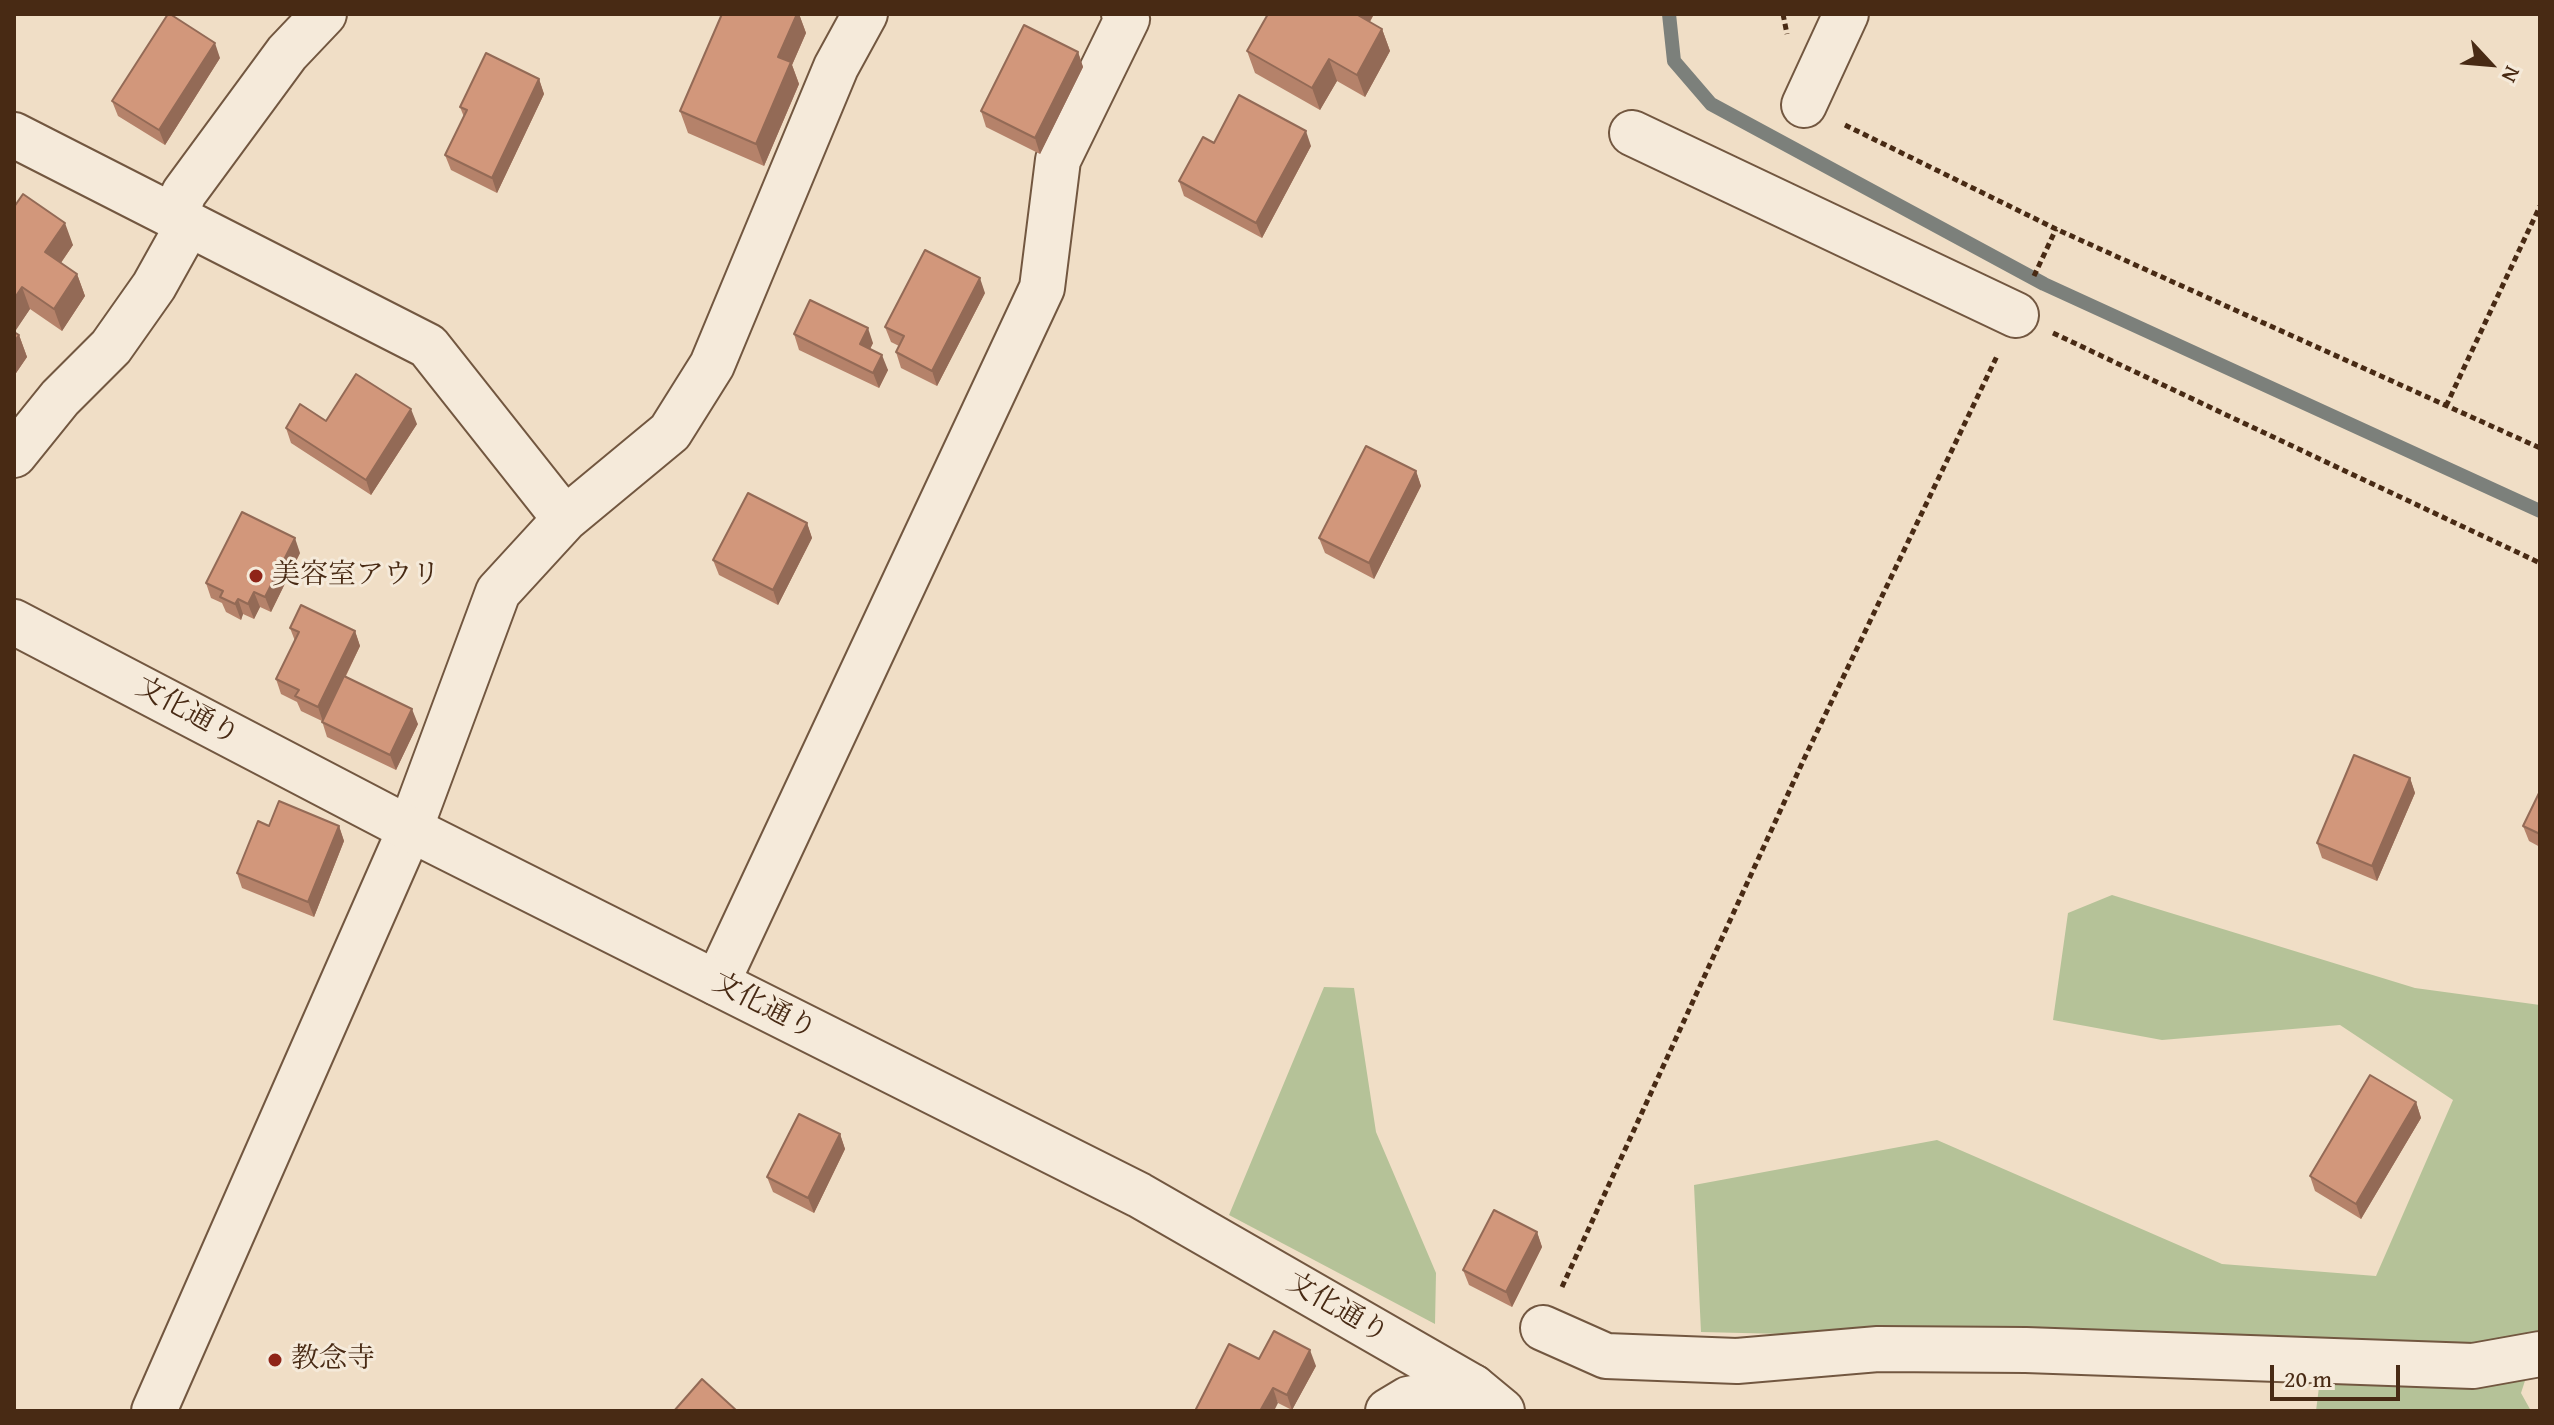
<!DOCTYPE html>
<meta charset="utf-8">
<style>
body{margin:0}
#map{position:relative;width:2554px;height:1425px;overflow:hidden;background:#f0dec6;font-family:"Gentium Book Plus",serif}
canvas{display:block}
.frame{position:absolute;inset:0;border:16px solid #482a14;pointer-events:none}
.north{position:absolute;left:2450px;top:24px;width:80px;height:80px;-webkit-text-stroke:6px #f5eada;paint-order:stroke;rotate:116deg;font-size:22px;font-weight:700;line-height:32px;text-align:center;color:#482a14}
.north::after{content:'';display:block;margin:auto;width:28px;height:36px;background:#482a14;clip-path:polygon(50% 0,100% 100%,50% 72%,0 100%)}
.scale{position:absolute;left:2270px;top:1365px;width:130px;height:36px;box-sizing:border-box;border:4px solid #482a14;border-top:0;padding-left:10px;font-size:24px;line-height:28px;white-space:nowrap;color:#482a14;-webkit-text-stroke:6px #f5eada;paint-order:stroke}
</style>
<div id="map">
<canvas width="2554" height="1425"></canvas>
<div class="frame"></div>
<div class="north">N</div>
<div class="scale">20 m</div>
</div>
<script>
const context = document.querySelector('canvas').getContext('2d');
context.lineJoin = 'round';
function paint(path, color) { context.fillStyle = color; context.fill(path, 'evenodd'); }
function stroke(path, color, width, dash) { context.strokeStyle = color; context.lineWidth = width; context.lineCap = dash ? 'butt' : 'round'; context.setLineDash(dash || []); context.stroke(path); }
function label(font, color, halo, rows, align = 'center') {
  context.font = font + ' "Gentium Book Plus","Noto Serif JP",serif'; context.lineWidth = 6; context.setLineDash([]); context.textBaseline = 'middle'; context.strokeStyle = halo; context.fillStyle = color; for (const [text, x, y, turn = 0] of rows) {
    context.save(); context.translate(x, y); context.rotate((+turn || 0) * Math.PI / 180); context.textAlign = isNaN(turn) ? turn : align; if (halo) context.strokeText(text, 0, 0); context.fillText(text, 0, 0); context.restore();
  }
}
paint(new Path2D(`
 M2112 895 2415 988 2540 1005V1335L2521 1393 2531 1411H2316L2324 1347 1701 1332 1694 1185 1937 1140 2222 1264 2376 1276 2453 1100 2340 1025 2162 1040 2053 1020 2068 913Z
 M1324 987 1354 988 1376 1132 1436 1273 1435 1324 1229 1215Z`), '#b5c298');
stroke(new Path2D(`
 M1669 14 1674 61 1711 104 2044 284 2540 511`), '#7c807b', 14);
const minor = new Path2D(`
 M1804 105 1846 14
 M1632 133 2016 315
 M14 135 428 346 565 519
 M174 218 184 193 287 53 324 14
 M14 455 60 398 111 347 154 286 188 225
 M717 983 1042 288 1058 160 1127 19 1124 14
 M1543 1328 1606 1356 1737 1361 1878 1349 2026 1350 2473 1366 2540 1354
 M154 1411 410 829 498 592 565 519 670 432 712 365 836 67 865 14
 M1388 1411 1408 1399 1473 1387`);
const tertiary = new Path2D(`
 M14 622 410 829 1139 1195 1473 1387 1502 1411`);
stroke(minor, '#725740', 48);
stroke(tertiary, '#725740', 48);
stroke(new Path2D(`
 M1783 14 1787 34
 M1845 125 2056 229 2540 448
 M2034 276 2056 229
 M2053 333 2540 563
 M2446 406 2540 206
 M1562 1287 1804 759 1998 354`), '#482a14', 5, [6, 4]);
stroke(minor, '#f5eada', 44);
stroke(tertiary, '#f5eada', 44);
paint(new Path2D(`
 M722 14H799L806 33 792 65 799 84 764 166 688 133 680 111Z
 M1268 14H1374L1370 22 1382 29 1390 51 1365 97 1337 81 1320 110 1255 73 1247 51Z
 M1078 52 1083 67 1040 154 986 127 981 111Z
 M220 58 165 145 118 116 112 101Z
 M539 79 544 94 497 193 451 170 445 155 464 117 460 107Z
 M1214 143 1311 146 1262 238 1184 196 1179 181Z
 M14 207 73 245 61 263 77 274 85 296 62 331 30 309 14 332 19 335 27 357 14 376Z
 M985 293 937 386 901 368 896 352 899 346 891 342 885 327Z
 M794 334 873 343 870 349 888 370 879 388 799 350Z
 M326 421 417 424 371 495 291 443 286 428Z
 M1416 471 1421 486 1374 579 1325 553 1319 538Z
 M807 523 812 538 778 605 719 575 713 560Z
 M300 553 271 612 260 607 254 619 243 614 241 620 226 612 222 603 211 598 206 583Z
 M290 628 355 631 360 646 346 676 418 724 396 770 327 737 322 721 301 711 297 702 281 694 276 679 295 641Z
 M2410 778 2415 793 2377 881 2322 858 2317 843Z
 M2540 791V847L2529 841 2523 826Z
 M269 826H339L344 841 314 917 242 888 237 873Z
 M2416 1102 2421 1118 2361 1219 2315 1191 2310 1176Z
 M840 1134 845 1149 814 1213 773 1192 767 1177Z
 M1537 1232 1542 1247 1512 1307 1469 1285 1463 1270Z
 M1259 1359 1316 1366 1292 1410 1278 1403Z`), '#b5826a');
paint(new Path2D(`
 M797 14H799L806 33 792 65 799 84 764 166 756 144 778 57Z
 M1355 14H1374L1362 35Z
 M1382 29 1390 51 1365 97 1357 75Z
 M215 43 220 58 165 145 159 130Z
 M1078 52 1083 67 1040 154 1035 138Z
 M1329 59 1337 81 1320 110 1312 88Z
 M539 79 544 94 497 193 492 178Z
 M1306 131 1311 146 1262 238 1256 223Z
 M65 223 73 245 53 274 45 252Z
 M77 274 85 296 62 331 54 309Z
 M980 278 985 293 937 386 932 371Z
 M22 287 30 309 14 333V299Z
 M868 328 873 343 865 359 860 344Z
 M19 335 27 357 14 376V342Z
 M882 355 888 370 879 388 873 373Z
 M411 409 417 424 371 495 366 480Z
 M1416 471 1421 486 1374 579 1369 563Z
 M807 523 812 538 778 605 773 590Z
 M295 538 300 553 271 612 265 597Z
 M254 592 260 607 254 619 248 604Z
 M238 599 243 614 241 620 235 604Z
 M355 631 360 646 323 722 318 707Z
 M412 709 418 724 396 770 390 755Z
 M2410 778 2415 793 2377 881 2372 866Z
 M339 826 344 841 314 917 308 902Z
 M2416 1102 2421 1118 2361 1219 2356 1204Z
 M840 1134 845 1149 814 1213 808 1198Z
 M1537 1232 1542 1247 1512 1307 1506 1292Z
 M1310 1350 1316 1366 1292 1410 1287 1395Z
 M1273 1388 1278 1403 1274 1411H1260Z`), '#936a56');
const building = new Path2D(`
 M168 14H170L215 43 159 130 112 101Z
 M722 14H797L778 57 791 62 756 144 680 111Z
 M1268 14H1356L1382 29 1357 75 1329 59 1312 88 1247 51Z
 M1024 25 1078 52 1035 138 981 111Z
 M486 53 539 79 492 178 445 155 467 110 460 107Z
 M1239 95 1306 131 1256 223 1179 181 1203 137 1214 143Z
 M23 194 65 223 45 252 77 274 54 309 22 287 14 299V207Z
 M925 250 980 278 932 371 896 352 904 336 885 327Z
 M810 300 868 328 860 344 882 355 873 373 794 334Z
 M14 332 19 335 14 342Z
 M356 374 411 409 366 480 286 428 300 404 326 421Z
 M1366 446 1416 471 1369 563 1319 538Z
 M748 493 807 523 773 590 713 560Z
 M242 512 295 538 265 597 254 592 248 604 238 599 235 604 220 597 223 591 206 583Z
 M301 605 355 631 318 707 295 696 299 690 276 679 299 632 290 628Z
 M344 676 412 709 390 755 322 722Z
 M2354 755 2410 778 2372 866 2317 843Z
 M2540 791V834L2523 826Z
 M279 801 339 826 308 902 237 873 258 821 269 826Z
 M2370 1075 2416 1102 2356 1204 2310 1176Z
 M799 1114 840 1134 808 1198 767 1177Z
 M1494 1210 1537 1232 1506 1292 1463 1270Z
 M1274 1331 1310 1350 1287 1395 1273 1388 1260 1411H1195L1229 1344 1259 1359Z
 M702 1379 737 1411H674Z`);
paint(building, '#d2977b');
stroke(building, '#936a56', 2);
for (const [x, y, r, color] of [
 [256,576,8,"#8f2418"],
 [275,1360,8,"#8f2418"]
]) { const dot = new Path2D(); dot.arc(x, y, r, 0, 2 * Math.PI); context.fillStyle = color; context.fill(dot); stroke(dot, '#f5eada', 3); }
label('28px', '#482a14', '#f5eada', [
 ["美容室アウリ",272,576],
 ["教念寺",291,1360]
], 'left');
label('28px', '#482a14', '#f5eada', [
 ["文化通り",187,712,28],
 ["文化通り",764,1007,27],
 ["文化通り",1337,1309,30]
]);
</script>
